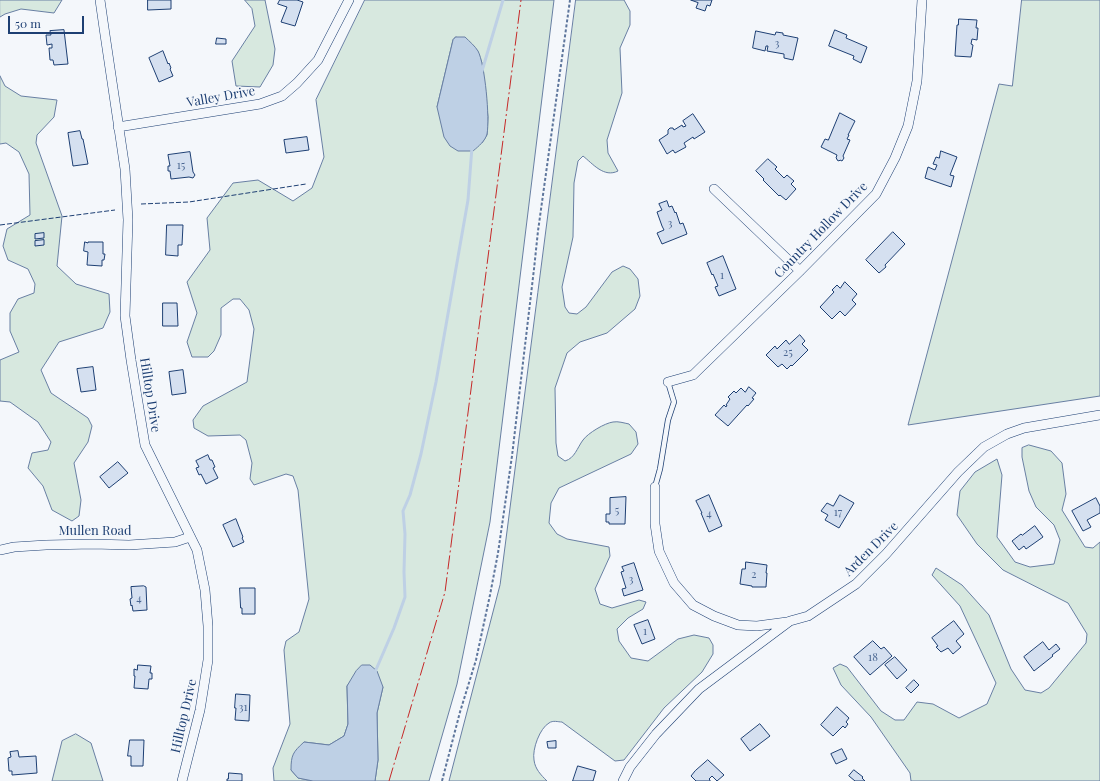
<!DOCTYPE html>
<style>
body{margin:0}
#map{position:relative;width:1100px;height:781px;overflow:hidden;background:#f4f7fb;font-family:"Playfair Display",serif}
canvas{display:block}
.scale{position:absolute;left:8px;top:16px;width:76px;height:18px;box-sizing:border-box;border:2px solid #1d3f73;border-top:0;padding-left:5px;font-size:12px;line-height:14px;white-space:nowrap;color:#1d3f73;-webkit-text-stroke:3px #f4f7fb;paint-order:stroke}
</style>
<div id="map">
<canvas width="1100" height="781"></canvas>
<div class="scale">50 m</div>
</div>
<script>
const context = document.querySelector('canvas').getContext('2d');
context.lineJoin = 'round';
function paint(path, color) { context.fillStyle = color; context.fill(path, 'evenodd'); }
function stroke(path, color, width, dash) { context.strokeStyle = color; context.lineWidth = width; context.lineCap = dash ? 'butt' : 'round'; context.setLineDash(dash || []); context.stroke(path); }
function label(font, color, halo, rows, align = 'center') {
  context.font = font + ' "Playfair Display",serif'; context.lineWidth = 3; context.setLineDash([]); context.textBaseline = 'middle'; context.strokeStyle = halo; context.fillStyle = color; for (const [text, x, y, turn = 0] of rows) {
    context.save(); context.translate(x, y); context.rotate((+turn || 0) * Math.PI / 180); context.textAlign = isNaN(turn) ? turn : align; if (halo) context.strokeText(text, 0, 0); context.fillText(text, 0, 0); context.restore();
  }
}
const green = new Path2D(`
 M0 0H62L54 13 21 9 5 14 0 17Z
 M245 0H265L275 49 273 65 260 87 236 86 232 61 255 26 252 9Z
 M365 0H554L490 522 457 684 429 781H375L378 760 377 713 383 687 363 665 347 686 348 724 344 736 329 745 304 742 291 770 298 778 313 781H274L273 768 290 724 284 650 286 641 299 632 309 599 298 490 293 476 286 474 254 485 250 479 252 463 246 440 240 435 208 436 194 428 193 420 203 406 247 382 254 329 249 310 240 299H233L221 308V335L214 351 208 357H192L187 342 197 313 187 282 210 250 207 218 233 183 258 180 293 201 312 188 324 157 316 100ZM456 37 477 50 482 63 488 117 487 135 482 143 437 107 453 40Z
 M576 0H624L630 11V25L620 48 622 93 607 140 608 153 618 171C604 178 593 164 583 156L578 161 574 183 573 237 562 287 565 307 569 313 577 314 586 307 612 272 623 266 630 269 638 279 640 296 635 309 607 333 580 342 567 353 555 388 556 443 558 456 565 461C575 458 577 448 583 440 588 433 605 423 613 422 618 421 624 423 629 424L636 432 638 444 631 454 559 488 551 503 549 523 557 534 567 539 609 547 610 556 595 589 600 604 612 608 639 600 646 602 643 609 628 618 617 629 619 641 631 658 648 661 678 639 694 635 709 638 713 645V654L702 672 664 708 624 760 615 761 562 722C558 722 553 720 549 723 540 728 532 749 534 760 535 769 541 775 547 781H449L500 585Z
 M1022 0H1100V396L908 425 999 84 1012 86Z
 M0 76 5 86 21 96 57 100 54 117 37 135 36 143 62 216 57 266 76 284 109 294 110 312 103 328 59 342 41 370 51 393 88 418 92 426 88 442 74 463 81 500 79 516 72 521 52 510 43 486 28 468 32 453 48 450 51 442 38 422 10 402 0 401V360L19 352 10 331V313L18 299 34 293 35 284 28 269 8 260 3 246 7 229 30 215 29 174 19 152 6 143 0 144Z
 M1029 445 1051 451 1062 463 1066 494 1062 510 1085 547 1093 548 1100 542V781H911L910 773 871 717 841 685 833 668 840 664 847 667 881 711 895 720H904L917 702 933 704 959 718 987 704 996 683 960 606 932 575 936 568 962 585 989 615 1011 669 1025 690 1041 693 1049 688 1086 643 1087 634 1068 603 1003 570 977 544 957 515 960 491 975 472 997 459 1002 475 997 537 1015 562 1030 567 1054 564 1060 540 1054 525 1036 507 1029 491 1022 457V448Z
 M76 734 91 743 103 781H52L62 741Z`);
paint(green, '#d7e8df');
stroke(green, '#687fa3', 1);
const water = new Path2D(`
 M456 37H465C469 41 475 46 478 51 485 64 490 119 487 134 485 141 479 146 473 151H458L450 146 444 137 437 107 453 40Z
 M362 665H370L377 671 383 687 377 713 378 760 375 781H313L298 778 291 770C291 755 293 752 304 742L329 745 344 736 348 724 347 686 356 671Z`);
paint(water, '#bed0e5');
stroke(water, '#687fa3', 1);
stroke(new Path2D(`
 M482 71 503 0
 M375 672 394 628 405 597 404 572 405 534 403 511 410 495 421 454 436 382 468 200 472 147`), '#bed0e5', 3);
const building = new Path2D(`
 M148 0H171V9L148 10Z
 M280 0H297L303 2 295 26 281 22 287 7 278 4Z
 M691 0H712L710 6 707 5 705 11 696 8 698 3Z
 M959 19 977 20 976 28H978L977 40 972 39 971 44 973 45 971 57 955 56 957 25H958Z
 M64 30 68 64 54 65 53 60H50L49 48H52V44L47 45 46 35H51L50 31Z
 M835 30 847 35 846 38 867 47 861 63 853 59 854 56 829 46Z
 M756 31 775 35 776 32 783 33V35L798 38 793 60 784 58V54L767 51 768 46H766L765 51 753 48Z
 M217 38 226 39V44H216Z
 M163 51 168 64 169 63 171 68 170 69 173 76 159 82 149 58Z
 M840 113 855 121 848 135H849L847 139 850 140 843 156 844 158 842 161 840 160 839 161 837 160V159L836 158 837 155 821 147 825 139 828 140Z
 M693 114 705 132 694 139 693 137 684 143 686 147 675 153 673 150 667 154 659 140 668 134V130L670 128H673L674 130 682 125 683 127 686 126 683 121Z
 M80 131 82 139H83L88 164 73 166 68 133Z
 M307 137 309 150 286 153 284 140Z
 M941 151 957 157 950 175 954 176 951 187 925 178 928 167 935 170 937 165 933 164 936 157 939 158Z
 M190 152 193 172 195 175 193 178 189 177 171 179 170 171H168V166H170L168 155Z
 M768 159 777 167 775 169 784 178 787 175 794 181 791 184 796 189 786 200 780 195 779 196 763 180 764 179 756 171Z
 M667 201 669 207 672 206 675 213 676 212 680 224 683 223 687 234 662 244 657 233 664 230 662 226 657 212 662 210 659 204Z
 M167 225H183L182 245H178V256L166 255Z
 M893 232 905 244 885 265 886 267 879 273 866 260Z
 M44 233V238L35 239V234Z
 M44 240V245L35 246V241Z
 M85 242 88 243V242H103V254H105L104 260H102V266L87 265 88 252 84 251Z
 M723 256 736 289 719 296 715 287 718 286 713 274 712 275 707 263Z
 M845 282 857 294 852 300 856 304 845 316 840 311 832 319 820 307 834 292 832 290 837 285 840 288Z
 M163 303H177L178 326H163Z
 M800 335 805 341 802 344 808 350 792 366 791 365 787 369 782 364 778 367 766 355 775 346 777 349 786 340 789 344Z
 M93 367 96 390 81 392 77 369Z
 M183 370 186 393 172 395 169 372Z
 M749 387 756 393 752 398 754 399 748 406 747 405 728 426 715 415 724 405 726 407 727 405H726L730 399 728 397 734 391 736 393 741 388 745 392Z
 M208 455 210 460H212L215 467 213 468 218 478 206 484 201 474 199 475 196 468 199 467 196 461Z
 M118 462 128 473 109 488 100 477Z
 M709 495 722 526 709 532 701 513H702L696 501Z
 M840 495 854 503 839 528 825 520 828 515 821 511 827 503 833 506Z
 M626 497 625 524H609V522H606V514H610V498Z
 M1096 498 1100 506V513L1087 520 1091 527 1083 531 1072 511Z
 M236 519 243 537 242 538 244 542 233 547 223 525Z
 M1035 526 1043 537 1026 549 1024 546 1019 550 1012 541 1021 534 1022 535Z
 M746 562 767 565 766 573H767L766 587H752V586L740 584 742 569H745Z
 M634 563 643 590 624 596 622 589 626 588 621 572 624 571 622 567Z
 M144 586 146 587 147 610 133 611 132 605 131 606 130 599 132 598 131 587Z
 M240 588H255V614H242V608H241Z
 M648 620 655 639 642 644 634 625Z
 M954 621 964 634 956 641 961 647 953 654 948 648 941 652 936 647 938 646 932 638Z
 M873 641 881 649 884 647 892 656 870 675 854 657Z
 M1043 642 1049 650 1056 644 1060 649 1052 655 1053 656 1034 671 1024 657Z
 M895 657 907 670 897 679 885 665Z
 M138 665 151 666 150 673H152V679H149L148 689 134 688 135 676H134V669L137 670Z
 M914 680 919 685 911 693 906 688Z
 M236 694 250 695 249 721 235 720 236 708H235Z
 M837 707 849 718 846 722 848 724 845 728 843 726 833 736 821 725Z
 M760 724 770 736 750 751 741 739Z
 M130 740H144L143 766H131V756H128Z
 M556 741V748H548L547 742Z
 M842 749 847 759 836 764 831 754Z
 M18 751 19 757 36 756 37 773 12 775V771H9L8 758 11 757 10 752Z
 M708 760 724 775 717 781 712 776 709 779 710 780V781H696L691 776 695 771Z
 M578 766 596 771 593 781H573Z
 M854 770 863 777 862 778 865 781H855L849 776Z
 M229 773 242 774V781H227V779H228Z`);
paint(building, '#d5e0f0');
stroke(building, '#1d3f73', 1);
const lane = new Path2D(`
 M655 487 660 469 668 420 674 402 668 382`);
const street = new Path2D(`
 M100 0 104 28 125 169 128 220 125 316 131 360 145 445 197 550 205 590 208 626V660L200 710 182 781
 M118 127 260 104 282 96 297 83 318 60 349 0
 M714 189 800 271
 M668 382 693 375 800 271 876 194 895 158 908 126 917 81 922 0
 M655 487V524L659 551 674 583 693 605 714 616 738 625 757 626 787 622
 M0 550 14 547 46 545 93 544 129 545 175 542 190 537
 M623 781 630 767 656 734 699 689 790 621 808 616 856 584 886 554 958 472 984 447 1007 434 1024 428 1100 415`);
stroke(lane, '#1d3f73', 6);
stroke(street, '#1d3f73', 10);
stroke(new Path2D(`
 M442 781 460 712 476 660 490 595 498 553 512 456 534 269 538 231 570 0`), '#5e769c', 2, [3, 2]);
stroke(lane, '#f4f7fb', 4.5);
stroke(street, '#f4f7fb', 9);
stroke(new Path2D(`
 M141 204 189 202 306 184
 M0 225 115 210`), '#1d3f73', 1, [5, 2]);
stroke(new Path2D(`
 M389 781 445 592 521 0`), '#c62828', 1, [14, 3, 2, 3]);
label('11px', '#4b6792', null, [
 ["3",777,44],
 ["15",181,166],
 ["3",670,224],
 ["1",722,276],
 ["25",788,353],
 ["5",617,511],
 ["17",838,513],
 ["4",709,514],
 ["2",754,575],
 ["3",631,580],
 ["4",139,599],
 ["1",645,632],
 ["18",873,658],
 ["31",243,708]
]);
label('13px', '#1d3f73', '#f4f7fb', [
 ["Valley Drive",221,97,-10],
 ["Country Hollow Drive",821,230,-46],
 ["Hilltop Drive",150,395,81],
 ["Mullen Road",95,531],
 ["Arden Drive",871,549,-45],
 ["Hilltop Drive",184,716,-77]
]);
</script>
